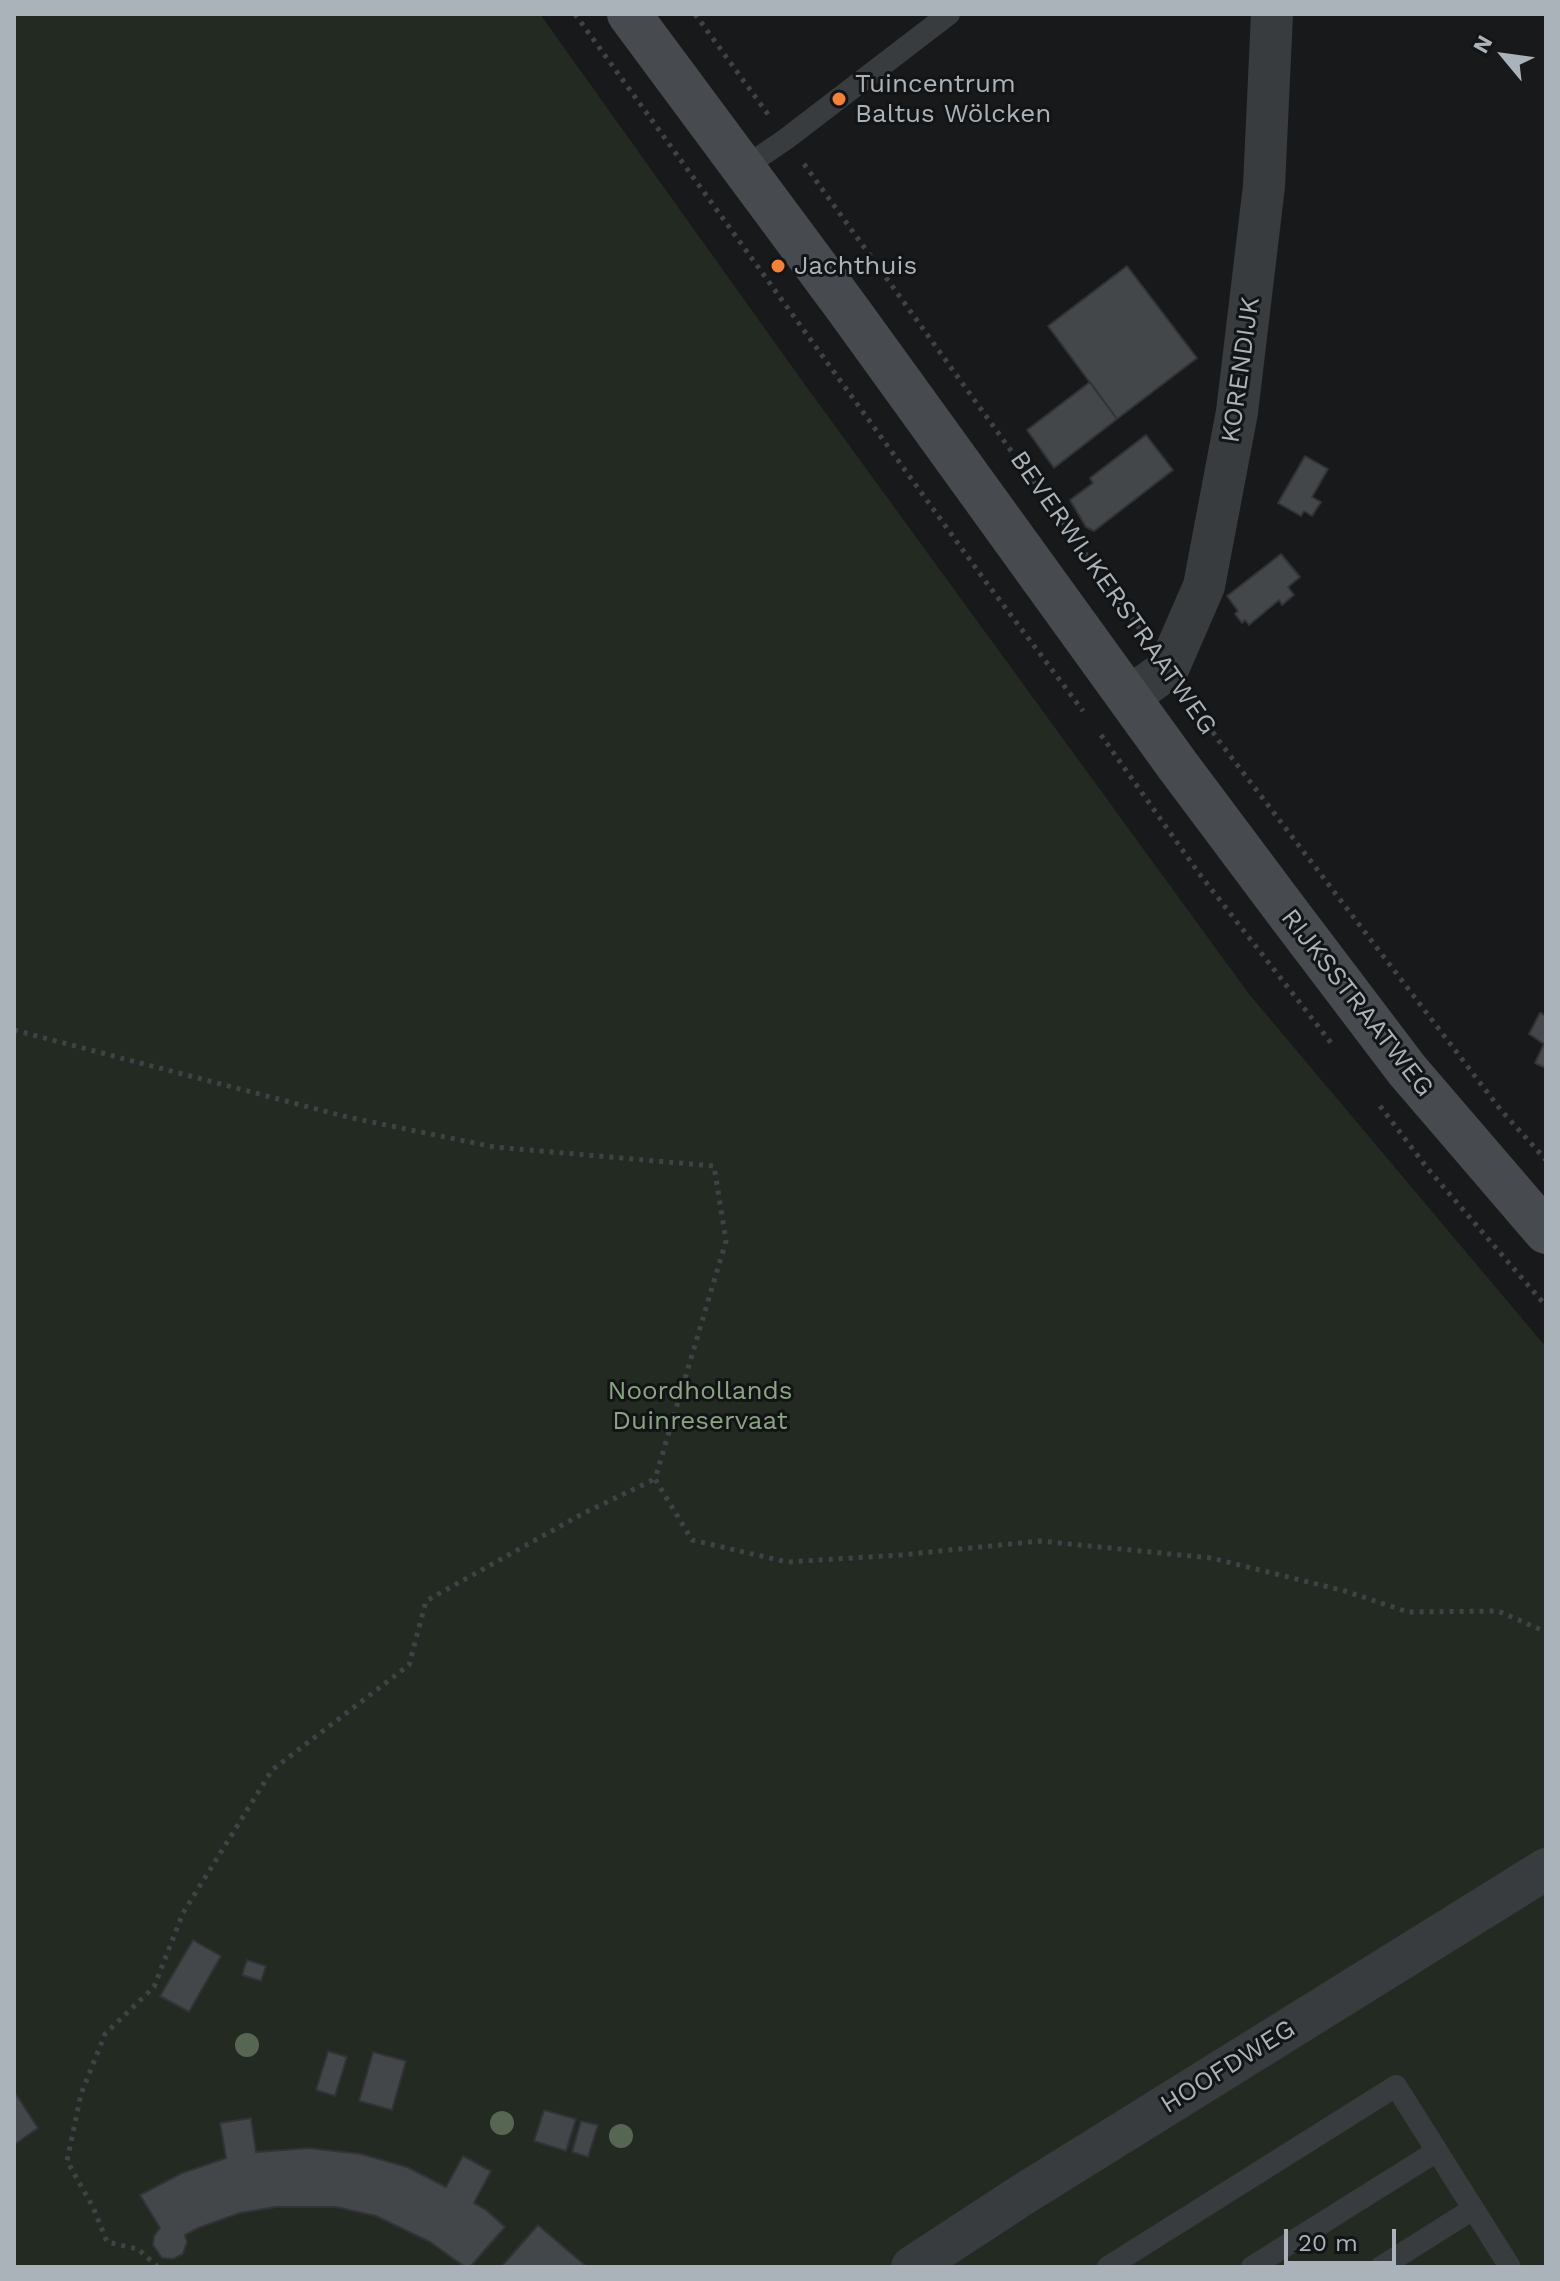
<!DOCTYPE html>
<meta charset="utf-8">
<style>
body{margin:0}
#map{position:relative;width:1560px;height:2281px;overflow:hidden;background:#18191a;font-family:"Work Sans",sans-serif}
canvas{display:block}
.frame{position:absolute;inset:0;border:16px solid #aab3ba;pointer-events:none}
.north{position:absolute;left:1464px;top:16px;width:80px;height:80px;-webkit-text-stroke:6px #131415;paint-order:stroke;rotate:299deg;font-size:22px;font-weight:700;line-height:32px;text-align:center;color:#aab3ba}
.north::after{content:'';display:block;margin:auto;width:28px;height:36px;background:#aab3ba;clip-path:polygon(50% 0,100% 100%,50% 72%,0 100%)}
.scale{position:absolute;left:1284px;top:2229px;width:112px;height:36px;box-sizing:border-box;border:4px solid #aab3ba;border-top:0;padding-left:10px;font-size:24px;line-height:28px;white-space:nowrap;color:#aab3ba;-webkit-text-stroke:6px #131415;paint-order:stroke}
</style>
<div id="map">
<canvas width="1560" height="2281"></canvas>
<div class="frame"></div>
<div class="north">N</div>
<div class="scale">20 m</div>
</div>
<script>
const context = document.querySelector('canvas').getContext('2d');
context.lineJoin = 'round';
function paint(path, color) { context.fillStyle = color; context.fill(path, 'evenodd'); }
function stroke(path, color, width, dash) { context.strokeStyle = color; context.lineWidth = width; context.lineCap = dash ? 'butt' : 'round'; context.setLineDash(dash || []); context.stroke(path); }
function label(font, color, halo, rows, align = 'center') {
  context.font = font + ' "Work Sans",sans-serif'; context.lineWidth = 6; context.setLineDash([]); context.textBaseline = 'middle'; context.strokeStyle = halo; context.fillStyle = color; for (const [text, x, y, turn = 0] of rows) {
    context.save(); context.translate(x, y); context.rotate((+turn || 0) * Math.PI / 180); context.textAlign = isNaN(turn) ? turn : align; if (halo) context.strokeText(text, 0, 0); context.fillText(text, 0, 0); context.restore();
  }
}
paint(new Path2D(`
 M14 14H540L803 382 1249 994 1546 1347V2267H14Z`), '#232a22');
const building = new Path2D(`
 M1127 266 1197 358 1117 419 1048 326Z
 M1090 382 1117 419 1054 468 1027 430Z
 M1146 435 1173 470 1094 531 1086 527 1070 500 1093 483 1090 478Z
 M1305 456 1328 469 1312 497 1321 502 1312 516 1304 511 1301 516 1278 503Z
 M1281 554 1300 577 1288 587 1294 595 1282 605 1279 600 1249 625 1245 620 1242 623 1235 614 1238 611 1227 596Z
 M1540 1013 1546 1016V1068L1535 1063 1544 1044 1529 1034Z
 M193 1940 221 1956 189 2012 160 1996Z
 M247 1960 266 1966 261 1981 242 1975Z
 M328 2051 347 2057 335 2096 316 2090Z
 M373 2052 406 2061 392 2110 359 2101Z
 M14 2091 38 2128 14 2145Z
 M544 2110 576 2119 566 2151 534 2141Z
 M251 2118 256 2152 309 2148 361 2154 407 2167 446 2187 463 2156 491 2171 474 2203 485 2209 505 2227 470 2267H465L430 2242 376 2216 336 2207H276L240 2213 198 2228 185 2235 187 2242 183 2254 173 2259 162 2258 153 2245 154 2236 160 2228 140 2195 182 2173 226 2158 220 2123Z
 M581 2121 598 2125 588 2157 572 2152Z
 M538 2225 587 2267H501Z`);
paint(building, '#44474a');
stroke(building, '#323336', 2);
stroke(new Path2D(`
 M575 14 986 582 1083 711
 M695 14 770 117
 M804 164 1142 632
 M1190 699 1219 741 1500 1109 1546 1160
 M1101 735 1198 872 1332 1044
 M14 1030 347 1117 494 1147 714 1166 726 1241 655 1479 692 1540 787 1562 901 1555 1040 1541 1211 1558 1345 1591 1408 1612 1498 1611 1546 1632
 M1380 1106 1428 1169 1546 1306
 M158 2267 138 2249 107 2242 93 2207 67 2161 81 2094 105 2034 154 1987 183 1913 272 1770 409 1665 426 1601 582 1514 655 1479`), '#3f4346', 5, [4, 6]);
stroke(new Path2D(`
 M742 169 786 139 949 14
 M1108 2267 1396 2086 1510 2267
 M1252 2267 1437 2151
 M1381 2267 1473 2209`), '#393c3f', 22);
stroke(new Path2D(`
 M1129 697 1168 669 1204 586 1237 412 1264 186 1272 14
 M912 2267 1022 2195 1546 1869`), '#393c3f', 42);
stroke(new Path2D(`
 M629 14 847 308 1178 766 1288 913 1407 1070 1546 1232`), '#474b4f', 44);
context.fillStyle = '#566653';
for (const [x, y] of [
 [247,2045],
 [502,2123],
 [621,2136]
]) { context.beginPath(); context.arc(x, y, 12, 0, 2 * Math.PI); context.fill(); }
for (const [x, y, r, color] of [
 [839,99,8,"#f48136"],
 [778,266,8,"#f48136"]
]) { const dot = new Path2D(); dot.arc(x, y, r, 0, 2 * Math.PI); context.fillStyle = color; context.fill(dot); stroke(dot, '#131415', 3); }
label('26px', '#aab3ba', '#131415', [
 ["Tuincentrum",855,84],
 ["Baltus Wölcken",855,114],
 ["Jachthuis",794,266]
], 'left');
label('26px', '#aab3ba', '#131415', [
 ["KORENDIJK",1241,370,-82],
 ["BEVERWIJKERSTRAATWEG",1113,593,55],
 ["RIJKSSTRAATWEG",1357,1003,52],
 ["HOOFDWEG",1228,2067,-32]
]);
label('26px', '#89a581', '#131415', [
 ["Noordhollands",700,1391],
 ["Duinreservaat",700,1421]
]);
</script>
